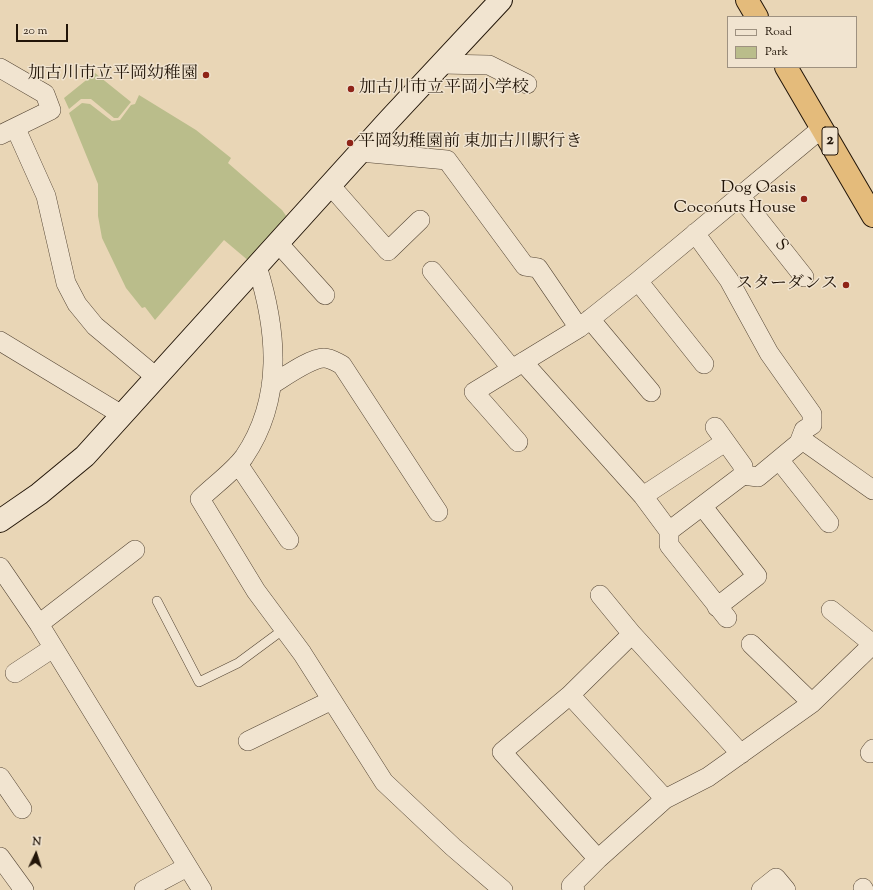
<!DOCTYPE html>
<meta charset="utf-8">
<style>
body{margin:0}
#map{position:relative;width:873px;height:890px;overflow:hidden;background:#e9d6b6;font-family:"Sorts Mill Goudy",serif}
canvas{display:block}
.legend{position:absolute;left:727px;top:16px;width:130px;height:52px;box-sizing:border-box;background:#f1e4d0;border:1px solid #9e9180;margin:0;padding:5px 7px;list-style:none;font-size:12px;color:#221508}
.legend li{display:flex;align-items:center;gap:8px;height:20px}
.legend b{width:20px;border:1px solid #9e9180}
.north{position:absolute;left:16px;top:834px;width:40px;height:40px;-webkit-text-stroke:3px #f1e4d0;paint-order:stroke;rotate:4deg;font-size:11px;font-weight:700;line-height:16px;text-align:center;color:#221508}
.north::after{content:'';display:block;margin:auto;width:14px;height:18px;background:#221508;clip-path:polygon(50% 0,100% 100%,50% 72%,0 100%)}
.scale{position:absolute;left:16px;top:24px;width:52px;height:18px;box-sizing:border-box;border:2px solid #221508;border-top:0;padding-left:5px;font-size:12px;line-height:14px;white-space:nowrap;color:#221508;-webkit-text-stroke:3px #f1e4d0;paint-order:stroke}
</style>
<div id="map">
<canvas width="873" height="890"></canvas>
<ul class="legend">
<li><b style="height:5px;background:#f1e4d0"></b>Road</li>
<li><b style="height:11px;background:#babd8b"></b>Park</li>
</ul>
<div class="north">N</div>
<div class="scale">20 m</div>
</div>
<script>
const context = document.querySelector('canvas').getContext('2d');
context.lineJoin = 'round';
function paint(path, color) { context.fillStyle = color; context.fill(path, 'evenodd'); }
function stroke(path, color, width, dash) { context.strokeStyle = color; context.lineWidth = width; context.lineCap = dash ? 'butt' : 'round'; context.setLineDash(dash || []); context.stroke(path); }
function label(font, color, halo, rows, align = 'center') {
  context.font = font + ' "Sorts Mill Goudy","Noto Serif JP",serif'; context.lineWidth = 3; context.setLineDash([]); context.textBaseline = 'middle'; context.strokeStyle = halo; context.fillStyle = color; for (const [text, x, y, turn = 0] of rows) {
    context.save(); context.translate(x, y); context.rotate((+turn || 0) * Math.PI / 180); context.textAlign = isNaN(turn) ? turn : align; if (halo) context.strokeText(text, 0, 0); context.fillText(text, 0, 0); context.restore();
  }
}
paint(new Path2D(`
 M95 73 131 102 118 118H114L91 99H81L69 109 64 98Z
 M139 95 196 130 231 158 228 163 282 210 289 220 250 262 224 240 155 320 145 307 142 308 126 288 102 238 98 216V184L69 113 82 103 90 104 112 121 120 120 131 105 135 104Z`), '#babd8b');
const lane = new Path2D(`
 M157 601 199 682 238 663 284 629`);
const street = new Path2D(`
 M441 64 489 65 527 84
 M0 68 45 94 51 110 0 135
 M16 129 46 196 66 283 77 304 95 326 156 377
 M360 152 447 160 525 266 538 268 579 328
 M330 185 388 251 420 220
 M740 196 804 277
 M278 243 325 295
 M257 266C277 330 284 398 244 457 233 472 213 486 200 499L256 591 302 653 384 782 453 847 503 890
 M432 271 512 369
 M638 281 704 364
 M590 319 651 392
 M0 341 122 415
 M523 362 643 496 669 531V545L727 618
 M271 385C283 378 310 358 324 358 331 358 336 362 342 365L438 512
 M715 427 743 466V475
 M801 439 873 490
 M518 442 474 392 579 328 638 281 822 128
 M780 461 829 523
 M238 464 289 540
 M643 496 725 442
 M703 507 757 576 717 607
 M669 531 743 475 758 477 799 443 804 430 812 425V414L769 353 729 280 695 233
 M0 567 39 624 202 890
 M600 595 632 634 741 754
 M39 624 135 550
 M751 644 812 703
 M15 673 53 648
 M570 695 665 799
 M248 741 332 700
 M870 753 873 749
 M0 777 22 809
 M0 857 24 890
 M598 859 502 752 570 695 632 634
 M863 888 864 890
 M144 890 187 867
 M575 890 571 886 598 859 665 799 708 777 812 703 873 644 831 610
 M761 890 776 878 786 890`);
const secondary = new Path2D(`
 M0 521 39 494 85 456 389 120 501 0`);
const highway = new Path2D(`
 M747 0 757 17
 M786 67 873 216`);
stroke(lane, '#544534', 10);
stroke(street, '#544534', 20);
stroke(secondary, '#221508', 24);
stroke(highway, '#221508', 24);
stroke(lane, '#f1e4d0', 9);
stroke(street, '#f1e4d0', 19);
stroke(secondary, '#f1e4d0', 22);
stroke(highway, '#e4bb7b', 22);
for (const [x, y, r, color] of [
 [206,75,4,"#8f2418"],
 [351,89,4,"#8f2418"],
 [350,143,4,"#8f2418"],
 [804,199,4,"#8f2418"],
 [846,285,4,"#8f2418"]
]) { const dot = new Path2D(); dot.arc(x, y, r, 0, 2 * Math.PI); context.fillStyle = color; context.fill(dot); stroke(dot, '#f1e4d0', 1.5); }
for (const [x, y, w] of [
 [830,141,16]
]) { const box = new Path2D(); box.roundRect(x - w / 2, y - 14, w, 28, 3); context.fillStyle = '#f1e4d0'; context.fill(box); stroke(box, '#221508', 1); }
label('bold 16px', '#221508', null, [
 ["2",830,141]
]);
label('17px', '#221508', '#f1e4d0', [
 ["加古川市立平岡幼稚園",198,75],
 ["加古川市立平岡小学校",359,89,"left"],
 ["平岡幼稚園前 東加古川駅行き",358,143,"left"],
 ["Dog Oasis",796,189],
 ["Coconuts House",796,209],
 ["スターダンス",838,285]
], 'right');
label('17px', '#221508', '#f1e4d0', [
 ["S",780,246,52]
]);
</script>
